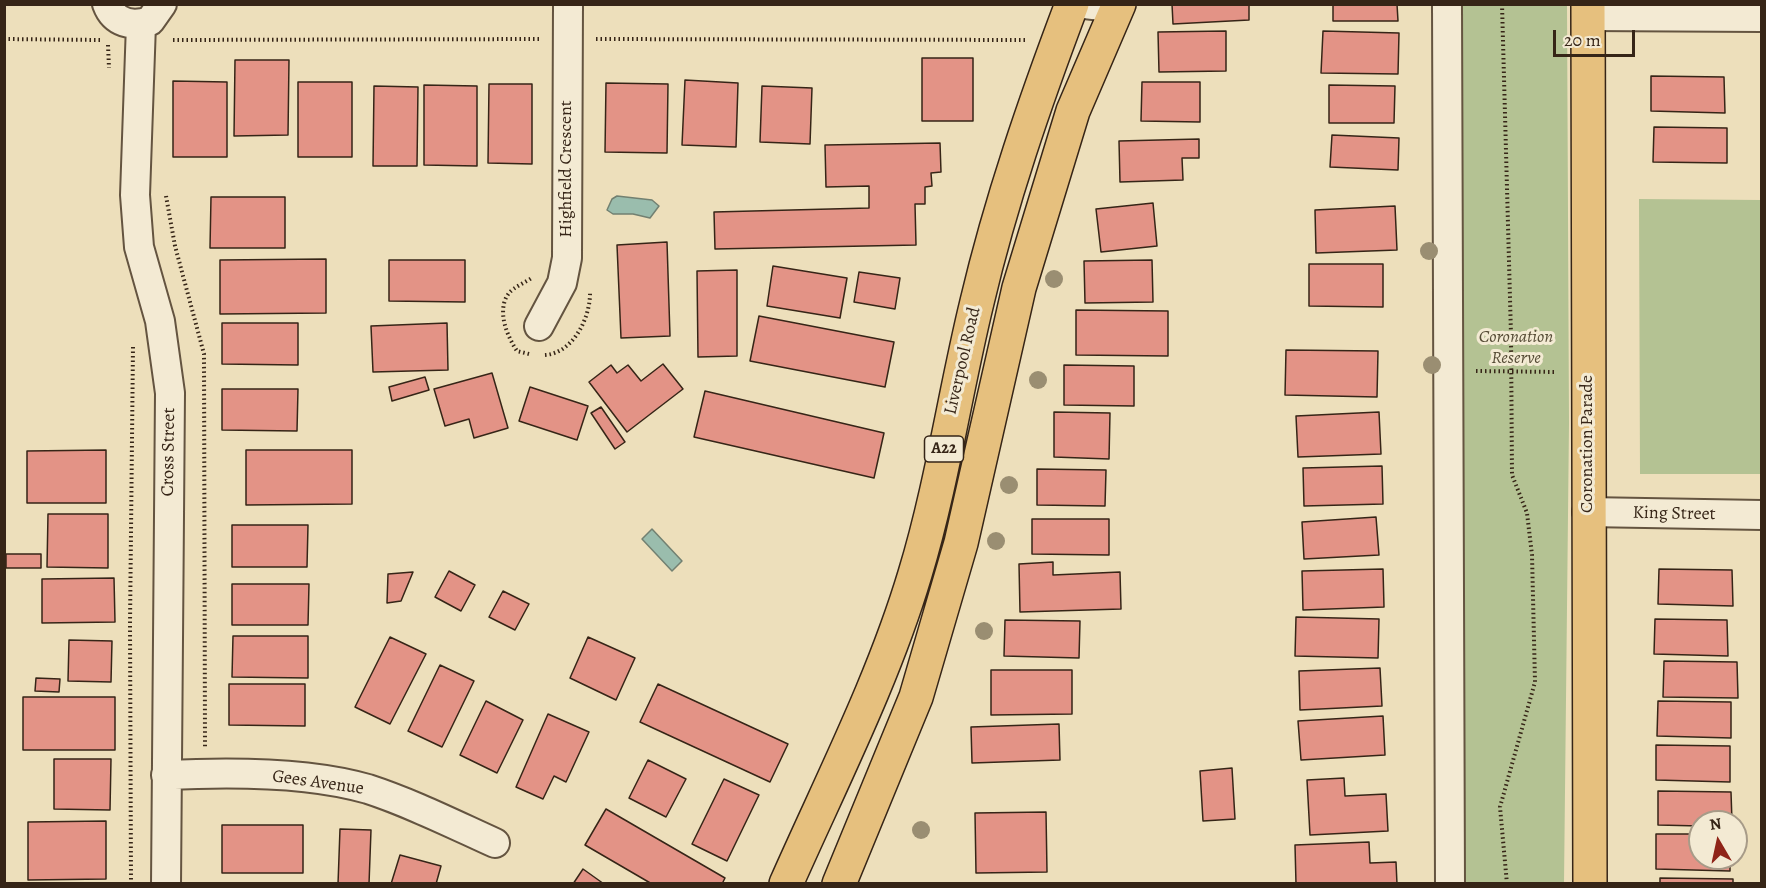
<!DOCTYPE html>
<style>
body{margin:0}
#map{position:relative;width:1766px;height:888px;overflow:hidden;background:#eddfbb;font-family:Alegreya,serif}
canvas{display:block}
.frame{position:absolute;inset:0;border:6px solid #362517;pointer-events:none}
.north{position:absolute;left:1688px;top:810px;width:60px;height:60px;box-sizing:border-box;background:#f3ead3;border:2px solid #a79b88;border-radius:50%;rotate:351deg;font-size:16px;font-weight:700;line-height:24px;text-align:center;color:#362517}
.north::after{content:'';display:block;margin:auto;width:21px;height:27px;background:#8f2418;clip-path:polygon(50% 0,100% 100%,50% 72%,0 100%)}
.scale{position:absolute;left:1553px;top:30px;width:82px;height:27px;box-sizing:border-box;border:3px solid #362517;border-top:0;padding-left:8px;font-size:18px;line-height:21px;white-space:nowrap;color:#362517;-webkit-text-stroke:4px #f3ead3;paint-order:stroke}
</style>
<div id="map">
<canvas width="1766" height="888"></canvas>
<div class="frame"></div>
<div class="north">N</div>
<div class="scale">20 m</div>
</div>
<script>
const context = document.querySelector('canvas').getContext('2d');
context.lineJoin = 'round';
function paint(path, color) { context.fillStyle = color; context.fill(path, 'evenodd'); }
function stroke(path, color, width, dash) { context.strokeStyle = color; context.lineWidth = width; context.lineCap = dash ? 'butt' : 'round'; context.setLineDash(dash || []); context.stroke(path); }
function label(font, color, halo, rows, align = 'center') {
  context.font = font + ' Alegreya,serif'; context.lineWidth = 6; context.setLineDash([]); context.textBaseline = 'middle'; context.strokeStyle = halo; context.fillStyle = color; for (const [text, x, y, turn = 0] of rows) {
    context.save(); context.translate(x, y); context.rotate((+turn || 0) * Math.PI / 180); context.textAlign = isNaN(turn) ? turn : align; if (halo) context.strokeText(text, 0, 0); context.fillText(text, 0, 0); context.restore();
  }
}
paint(new Path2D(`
 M1461 5H1567L1569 423 1564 883H1464Z
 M1639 199 1761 200V474H1640Z`), '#b4c293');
const water = new Path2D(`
 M617 196 652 200 659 206 650 218 633 214H613L607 210 612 199Z
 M652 529 682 561 672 571 642 539Z`);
paint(water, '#9abdad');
stroke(water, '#728071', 1.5);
const building = new Path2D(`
 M1172 4H1249V20L1173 24Z
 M1333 4H1397L1398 21H1333Z
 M1226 31V71L1159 72 1158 32Z
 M1323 31 1399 33 1398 74 1321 73Z
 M922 58H973V121H922Z
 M235 60H289L288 135 234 136Z
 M1651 76 1724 77 1725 113 1651 111Z
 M685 80 738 83 736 147 682 145Z
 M173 81 227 82V157H173Z
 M298 82H352V157H298Z
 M1142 82H1200V122L1141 121Z
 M606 83 668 84 667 153 605 152Z
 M489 84H532V164L488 163Z
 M424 85 477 86V166L424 165Z
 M1329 85 1395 86 1394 123H1329Z
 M374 86 418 87 417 166H373Z
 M762 86 812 88 810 144 760 142Z
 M1654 127 1727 128V163L1653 162Z
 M1332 135 1399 138 1398 170 1330 167Z
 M1199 139V158H1182L1183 180 1120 182 1119 141Z
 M940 143 941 172 931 173 932 186 925 187V204H915L916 245 715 249 714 212 869 208V186L826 187 825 145Z
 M211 197H285V248H210Z
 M1153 203 1157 246 1101 252 1096 209Z
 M1395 206 1397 250 1316 253 1315 210Z
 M667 242 670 336 621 338 617 245Z
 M326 259V313L220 314V260Z
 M389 260H465V302L389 301Z
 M1152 260 1153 302 1085 303 1084 261Z
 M1309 264H1383V307L1309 306Z
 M773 266 847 278 840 318 767 306Z
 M737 270V356L698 357 697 271Z
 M859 272 900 278 895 309 854 302Z
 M1076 310 1168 311V356L1076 355Z
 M759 316 894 342 885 387 750 361Z
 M222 323H298V365L222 364Z
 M447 323 448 370 373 372 371 326Z
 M1286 350 1378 351 1377 397 1285 395Z
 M663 364 683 389 627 432 589 382 611 365 617 373 628 365 641 381Z
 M1064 365 1134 366V406L1064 405Z
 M492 373 508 428 474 438 469 419 445 426 434 389Z
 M425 377 429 390 392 401 389 387Z
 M530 387 588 406 577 440 519 421Z
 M222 389H298L297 431 222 430Z
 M705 391 884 433 874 478 694 437Z
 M601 407 625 442 615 449 591 413Z
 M1054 412 1110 413 1109 459 1054 457Z
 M1379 412 1381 454 1298 457 1296 416Z
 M106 450V503H27V451Z
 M246 450H352V504L246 505Z
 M1382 466 1383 504 1304 506 1303 468Z
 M1037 469 1106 470 1105 506 1037 505Z
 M48 514H108V568L47 567Z
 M1376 517 1379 555 1304 559 1302 522Z
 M1032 519H1109V555L1032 554Z
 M232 525H308L307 567H232Z
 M6 554H41V568H6Z
 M1053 562V575L1120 572 1121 609 1020 612 1019 564Z
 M1383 569 1384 607 1303 610 1302 571Z
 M1659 569 1732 570 1733 606 1658 604Z
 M449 571 475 585 461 611 435 597Z
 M413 572 401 601 387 603 388 574Z
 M114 578 115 622 42 623V579Z
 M232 584H309L308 625H232Z
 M503 591 529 604 515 630 489 617Z
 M1296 617 1379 619 1378 658 1295 656Z
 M1655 619 1727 620 1728 656 1654 654Z
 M1005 620 1080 621 1079 658 1004 656Z
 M233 636H308V678L232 677Z
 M390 637 426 654 390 724 355 707Z
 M588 637 635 658 616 700 570 678Z
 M69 640 112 641 111 682 68 681Z
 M1664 661 1737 662 1738 698 1663 697Z
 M440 665 474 681 442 747 408 731Z
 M1380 668 1382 706 1300 710 1299 671Z
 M991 670H1072V714L991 715Z
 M36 678 60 679 59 692 35 691Z
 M229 684H305V726L229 725Z
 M658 684 788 744 770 782 640 722Z
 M23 697H115V750H23Z
 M486 701 523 720 497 773 460 755Z
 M1658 701 1731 702V738L1657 736Z
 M548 714 589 732 566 782 554 776 543 799 516 787Z
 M1383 716 1385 755 1301 760 1298 721Z
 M1059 724 1060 760 972 763 971 727Z
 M1656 745 1730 746V782L1656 780Z
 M54 759H111L110 810 54 809Z
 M648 760 686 779 666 817 629 798Z
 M1232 768 1235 819 1203 821 1200 771Z
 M1344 778 1345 796 1386 794 1388 831 1310 835 1307 780Z
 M724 779 759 795 727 861 692 844Z
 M1658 791 1731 792 1732 822H1700V826L1658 825Z
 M606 809 725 878 722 884H652L585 845Z
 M1046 812 1047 872 976 873 975 813Z
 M106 821V879L28 880V822Z
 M222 825H303V873H222Z
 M340 829 371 830 369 884H338Z
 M1656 834H1700V858H1730V871L1656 869Z
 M1369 842 1370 863 1396 862 1397 884H1296L1295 845Z
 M400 855 441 866 436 884H391Z
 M583 869 604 884H573Z
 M1660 878 1733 879V884H1660Z`);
paint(building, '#e39386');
stroke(building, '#362517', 1.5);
const street = new Path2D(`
 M107 4C114 23 132 27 150 21L162 4
 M1085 4 1118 8
 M1447 4 1450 884
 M1588 16 1762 17
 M141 24 135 195 139 247 160 321 170 393 166 884
 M539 326 562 283 567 258 568 4
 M1587 512 1762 515
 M166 775C226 772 310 772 368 789 411 803 453 824 495 843`);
const primary = new Path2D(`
 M1588 4 1590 884`);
const highway = new Path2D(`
 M786 884C831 782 883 681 915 574 942 485 955 392 977 302 1001 200 1035 102 1072 4
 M839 884 916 697 961 543 1019 288 1073 111 1119 4`);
stroke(street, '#645440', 32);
stroke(primary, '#362517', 36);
stroke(highway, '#362517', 36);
stroke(new Path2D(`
 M1502 4 1511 335 1512 475 1527 513 1532 555 1535 682 1500 807 1507 884
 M4 39 100 40
 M596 39 1027 40
 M173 40 540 39
 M108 45 109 68
 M166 196 175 246 204 354 205 747
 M529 354 517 351C507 336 496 310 509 293 514 287 526 282 533 277
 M545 355C574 353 591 316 590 291
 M1476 371 1557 372
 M131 884 130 624 133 346`), '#362517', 4, [1.5, 3]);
stroke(street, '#f3ead3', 28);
stroke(primary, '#e6c07e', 33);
stroke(highway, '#e6c07e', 33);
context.fillStyle = '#9a8e72';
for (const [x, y] of [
 [1429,251],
 [1054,279],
 [1432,365],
 [1038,380],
 [1009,485],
 [996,541],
 [984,631],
 [921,830]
]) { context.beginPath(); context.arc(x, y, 9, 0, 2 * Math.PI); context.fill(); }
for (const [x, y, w] of [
 [944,449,39]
]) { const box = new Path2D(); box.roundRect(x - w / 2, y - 13, w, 26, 4.5); context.fillStyle = '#f3ead3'; context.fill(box); stroke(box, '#362517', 1.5); }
label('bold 16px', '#362517', null, [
 ["A22",944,449]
]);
label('18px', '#362517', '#f3ead3', [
 ["Highfield Crescent",567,169,-90],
 ["Liverpool Road",963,361,-77],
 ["Coronation Parade",1588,444,-90],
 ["Cross Street",169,452,-89],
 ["King Street",1674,514,1],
 ["Gees Avenue",318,783,8]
]);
label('italic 18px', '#564c36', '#f3ead3', [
 ["Coronation",1516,338],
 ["Reserve",1516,359]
]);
</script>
